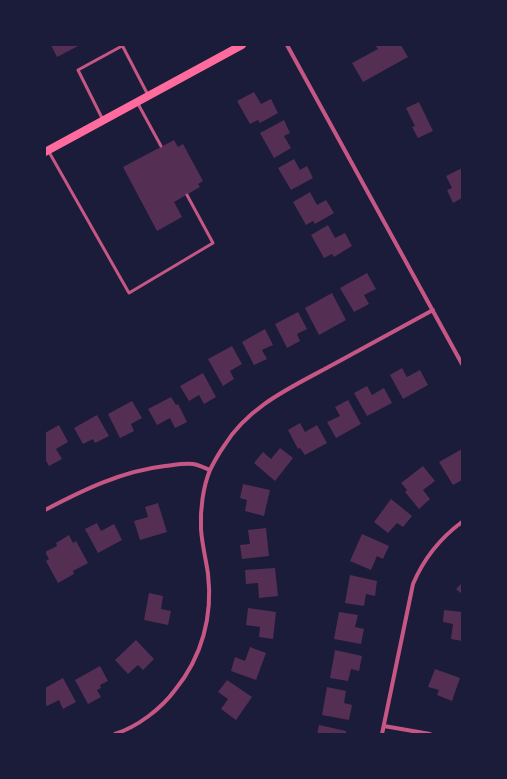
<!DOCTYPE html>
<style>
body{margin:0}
#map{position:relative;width:507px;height:779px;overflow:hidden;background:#1b1b3a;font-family:Cabin,sans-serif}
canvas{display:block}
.frame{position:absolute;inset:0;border:46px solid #1b1b3a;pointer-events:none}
</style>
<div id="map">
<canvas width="507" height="779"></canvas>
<div class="frame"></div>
</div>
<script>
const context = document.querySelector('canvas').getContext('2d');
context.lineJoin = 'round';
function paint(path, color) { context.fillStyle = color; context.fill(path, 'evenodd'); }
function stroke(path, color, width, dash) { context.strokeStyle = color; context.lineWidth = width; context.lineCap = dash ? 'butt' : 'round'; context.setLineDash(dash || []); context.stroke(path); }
paint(new Path2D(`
 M51 45H80L57 57Z
 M375 45H401L408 57 363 82 352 63 378 49Z
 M254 92 261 104 271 99 278 113 260 123 258 120 250 124 237 101Z
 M419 102 433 131 418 138 412 127 415 126 406 108Z
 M284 120 290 133 284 136 291 148 274 158 260 133Z
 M174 140 178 147 183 144 203 181 198 184 200 187 174 202 182 217 157 231 123 167Z
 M294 159 300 170 307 166 313 178 291 190 278 168Z
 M462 168V198L453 203 447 190 452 188 446 176Z
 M310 192 317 205 326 200 334 213 315 224 313 221 306 225 293 202Z
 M328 225 335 238 345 233 352 246 334 257 332 254 324 258 311 235Z
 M367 273 376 289 364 295 369 304 354 312 340 288Z
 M332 293 346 320 319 335 305 308Z
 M298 312 307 329 297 334 300 341 287 348 275 324Z
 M265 329 273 345 262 350 267 359 254 365 242 342Z
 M232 346 242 364 230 371 234 379 223 386 208 359Z
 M402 368 407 377 420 370 428 385 403 399 390 375Z
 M203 373 216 397 204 404 199 395 189 401 180 386Z
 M367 386 372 395 384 388 392 403 367 416 354 393Z
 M171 397 176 405 178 404 187 422 175 428 170 418 157 425 148 409Z
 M348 400 361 424 336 438 327 422 340 416 335 407Z
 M132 401 142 418 131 424 134 431 120 438 108 414Z
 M97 415 109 436 95 443 93 439 83 444 74 428Z
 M300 423 305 432 317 425 327 443 305 455 300 448 298 449 288 430Z
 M59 425 68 442 56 449 62 459 49 466 45 459V433Z
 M280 448 293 458 275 481 254 463 263 452 271 459Z
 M462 449V468L461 469 462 471V480L453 485 439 462Z
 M423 466 435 481 423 490 430 499 419 509 405 492 407 490 401 483Z
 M243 484 270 490 264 516 245 511 247 500 240 498Z
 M391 499 412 516 403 527 397 523 388 533 374 522Z
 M158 503 167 532 140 540 134 521 148 517 145 507Z
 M97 523 101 531 114 524 122 540 98 553 85 529Z
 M266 528 269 556 242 559 240 545 250 544 248 530Z
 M362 534 389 546 383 559 377 556 371 570 350 561Z
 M69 535 73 543 76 541 88 563 73 571 74 574 58 583 46 561 49 559 45 552 57 546 56 543Z
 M275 568 278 596 259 598 258 583 246 584 245 570Z
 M350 575 377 581 375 596 366 594 364 606 345 603Z
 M462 583V594L456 589Z
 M149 593 163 596 161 609 171 611 168 625 144 620Z
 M248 608 276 612 273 639 259 637 260 627 246 625Z
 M444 610 462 612V641L451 639 453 624 443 622Z
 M339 612 358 615 355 627 364 629 361 644 334 639Z
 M136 640 154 659 143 670 138 665 128 674 115 660Z
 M250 647 266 653 256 680 231 671 235 657 245 661Z
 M335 650 362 656 359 671 351 669 348 681 330 678Z
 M100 666 108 681 100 685 101 688 97 690 101 697 88 704 75 680Z
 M435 669 460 678 452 701 437 695 439 690 428 687Z
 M63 678 76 702 63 709 59 700 47 706 45 703V688Z
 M227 680 252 697 236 720 221 709 228 699 218 692Z
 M327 687 346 691 344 703 352 705 349 720 322 715Z
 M319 725 346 731V734H317Z`), '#542f53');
stroke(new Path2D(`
 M122 45 148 95
 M137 102 161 146
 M103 120 78 70 122 46
 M49 152 129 293 213 243 187 195`), '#c65784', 3);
stroke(new Path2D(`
 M287 45 462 364
 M45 510C83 490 122 471 165 466 174 465 184 463 193 464 199 465 205 468 210 470
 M384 726 430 734
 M115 734C137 727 161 709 175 690 202 657 213 616 208 574 206 559 202 545 201 529 200 510 203 487 210 470 214 462 219 453 224 446 249 405 294 386 334 364 367 346 400 328 433 310
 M382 734 413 584C424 558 439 539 462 522`), '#c65784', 4);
stroke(new Path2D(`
 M45 152 242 45`), '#ff6b9d', 8);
</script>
